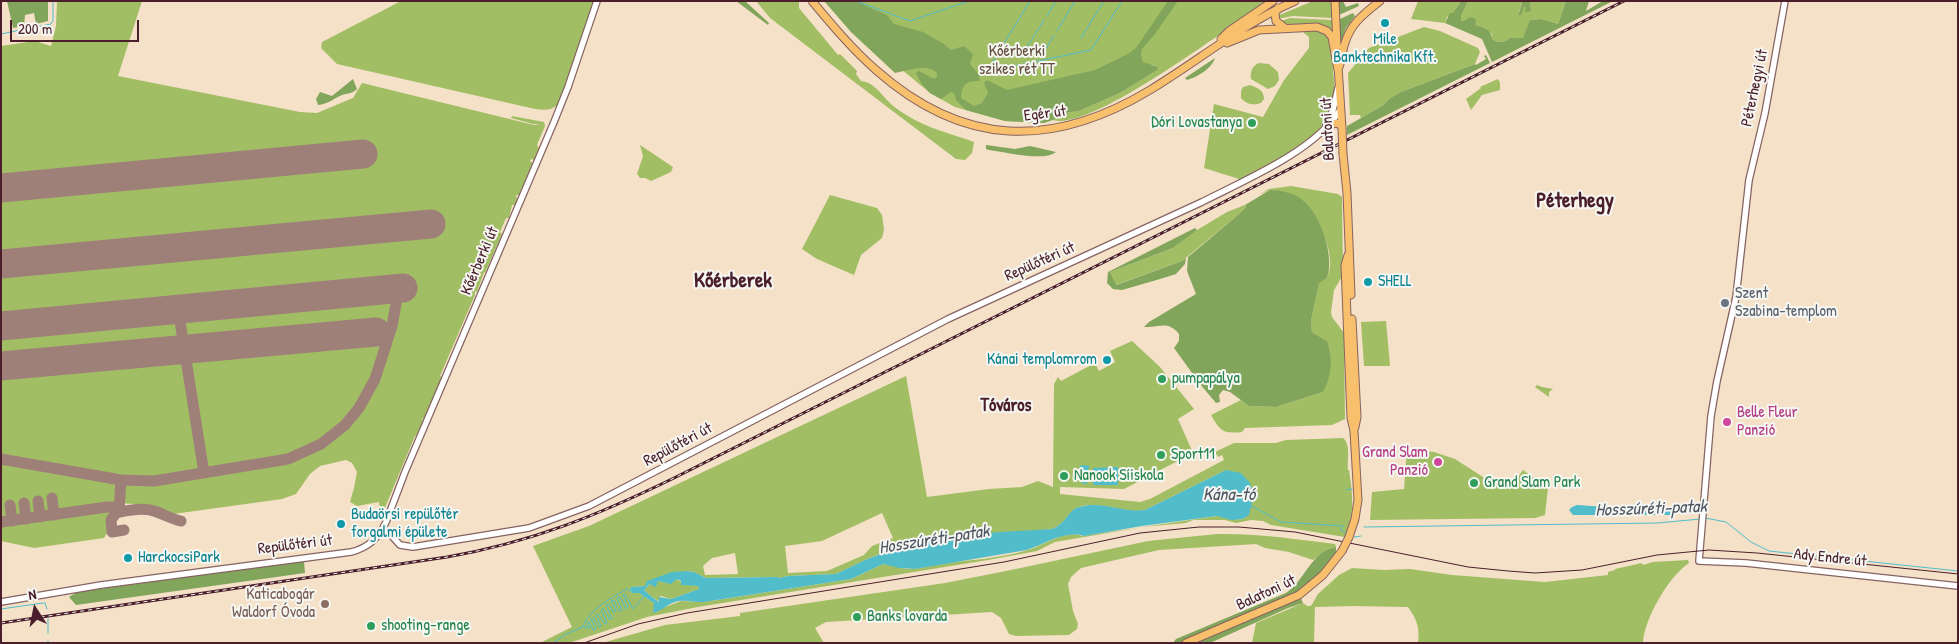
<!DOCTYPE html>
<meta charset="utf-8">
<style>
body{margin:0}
#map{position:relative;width:1959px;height:644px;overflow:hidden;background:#f4e1c7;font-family:"Patrick Hand",sans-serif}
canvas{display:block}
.frame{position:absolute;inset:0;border:2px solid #4a1f2b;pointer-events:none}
.north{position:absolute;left:10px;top:584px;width:50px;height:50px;-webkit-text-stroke:4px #f6f6f2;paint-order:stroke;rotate:349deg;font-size:14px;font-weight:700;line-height:20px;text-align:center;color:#4a1f2b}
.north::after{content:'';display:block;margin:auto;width:18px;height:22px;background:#4a1f2b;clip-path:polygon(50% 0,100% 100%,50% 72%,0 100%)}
.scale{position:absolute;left:10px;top:20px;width:129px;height:22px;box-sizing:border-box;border:2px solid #4a1f2b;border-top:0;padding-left:6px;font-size:15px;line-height:18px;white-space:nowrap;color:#4a1f2b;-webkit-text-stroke:4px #f6f6f2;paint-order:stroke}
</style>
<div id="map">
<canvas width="1959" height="644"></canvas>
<div class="frame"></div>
<div class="north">N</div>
<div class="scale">200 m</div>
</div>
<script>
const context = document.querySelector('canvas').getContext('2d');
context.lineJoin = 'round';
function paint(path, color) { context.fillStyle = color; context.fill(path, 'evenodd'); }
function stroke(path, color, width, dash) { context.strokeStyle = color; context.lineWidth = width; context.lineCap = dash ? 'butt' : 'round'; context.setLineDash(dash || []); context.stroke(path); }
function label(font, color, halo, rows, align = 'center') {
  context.font = font + ' "Patrick Hand",sans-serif'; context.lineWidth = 4; context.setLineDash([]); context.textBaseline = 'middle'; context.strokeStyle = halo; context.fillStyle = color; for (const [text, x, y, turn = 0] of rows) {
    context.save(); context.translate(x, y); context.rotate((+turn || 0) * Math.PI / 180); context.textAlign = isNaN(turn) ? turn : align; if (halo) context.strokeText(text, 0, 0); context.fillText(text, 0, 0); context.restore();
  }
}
paint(new Path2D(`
 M57 1H142L118 76 300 112 317 113 353 98 362 83 534 125 540 124H533L511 118 512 116 544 122 545 126 537 145 539 148 534 160 531 159 530 161 533 163 519 195H516L517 199 515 205H512L509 218H506L500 232 502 234 485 273 484 272 477 292 475 291V295L440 376 442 377 424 419 422 418 423 421 416 436H415L384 510H380L379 502 357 506 350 502 354 488 357 472 352 463 346 460 320 466 310 474 296 494 282 499 166 515C152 506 133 502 117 504L109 519 110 528 104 538 34 548 1 541V46L35 41 51 46 56 26Z
 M401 1H597C590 23 571 92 557 105 551 111 543 110 535 109L337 64 321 48 322 42Z
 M756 1H799V8L838 55 840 54 857 71 856 74 861 81C872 82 879 91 886 99 891 105 901 112 908 116 927 128 952 134 974 142L972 153 965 160 956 159 770 18Z
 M833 1H1268C1231 25 1091 132 1053 120L1065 113 1079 111 1120 93 1156 70 1154 65H1148L1134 70 1044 123 1005 121 955 107 930 93 889 59Z
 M1313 1H1332V18L1293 16 1277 19V16Z
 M1418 1H1461L1453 13 1447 17 1445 23 1411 19Z
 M1468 1H1521L1522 4 1518 14 1524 7H1526L1531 11 1530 1H1566L1558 24 1542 19 1531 20 1523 38H1509L1506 41 1497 42 1492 39V34L1485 28 1461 21V16Z
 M1290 18 1332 20 1333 30C1313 17 1291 31 1278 22Z
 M1424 27 1440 31 1478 48 1480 52 1475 64 1401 92 1390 98 1382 106 1361 118 1360 115H1350L1348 73 1369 48Z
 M1305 29H1312L1326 33 1331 42 1335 96 1324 125 1314 140 1241 182 1239 179 1204 168 1214 104 1263 117 1284 80 1309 48V37L1304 33Z
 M1259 63 1269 64 1278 72 1279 80 1275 86 1268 89 1251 79C1250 72 1252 66 1259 63Z
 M1498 79 1500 83V90L1482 95 1471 110 1466 99 1481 88 1480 87Z
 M1250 85C1258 88 1264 90 1264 99L1261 103C1253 106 1246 104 1241 98V91L1243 87Z
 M640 145 673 167 671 172 651 181 645 178H640L637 174 643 156Z
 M1291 186 1338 194 1342 197 1343 275 1334 290 1331 312 1332 317 1344 333 1345 419 1332 425 1245 428 1242 432C1223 434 1220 431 1211 415L1241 400 1249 406 1276 407 1323 392 1327 341 1312 332 1311 321 1319 282 1327 278C1329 272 1331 266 1330 260 1330 245 1315 209 1303 200 1296 196 1278 192 1270 190L1259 195 1269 189Z
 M830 195 877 208 882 215 884 230 882 238 861 255 854 275 817 259 802 249Z
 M1245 205 1246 207 1239 214 1182 261 1115 285 1110 272 1173 248 1192 233 1227 212Z
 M1386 321 1390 366H1364L1361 322Z
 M1132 341 1160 367 1194 409 1178 419 1193 453 1124 489 1060 487V494L1140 502 1150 499 1224 460 1222 455 1218 457 1215 452 1234 443H1276L1286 440 1343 438C1351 444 1347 460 1348 470H1349C1353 498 1355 510 1345 537L1271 525 1263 521 1251 520 1236 523 1225 520H1193L1186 523 1143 527 1055 542 1037 551 988 560 698 607 647 617 569 643H540L572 627 533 546 589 526 906 376 927 497 989 489 1022 487 1038 481 1053 487 1054 384 1058 377 1061 381 1095 363 1099 371 1115 362 1110 351ZM1224 471 1254 495C1246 528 1245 519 1217 516L1082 536C1066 529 1043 546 1028 550 1001 558 972 560 944 563 932 565 921 569 910 569 900 569 893 565 883 564L851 579 704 602 681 601 665 607 654 603 639 593H632L630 589 631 587 645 586 687 571 694 572 706 578 777 577 779 578 788 576 836 574 865 560 909 542 1052 529C1066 524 1069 510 1079 507 1101 500 1123 514 1145 510ZM882 513 893 538 872 546 864 555 827 571 788 573 785 546 822 541ZM735 553 738 574 705 575 703 566 712 558Z
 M1537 385 1542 387 1553 389 1549 392V397L1535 387Z
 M1407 449 1434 452 1455 459 1486 479 1515 481 1523 470 1548 488 1545 515 1535 518 1370 520 1372 492 1404 489Z
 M1217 534C1257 533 1295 539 1335 544L1336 547 1331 548 1313 560 1289 552 1265 548 1256 544 1159 550 1081 568 1071 577 1068 584 1073 611 1078 624 1077 629 1069 635 1016 636 1009 634 1001 618 992 612 826 622 815 628 824 643H602L665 625 740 616V613L945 583 1011 570 1148 541Z
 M1688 560 1689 563C1669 576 1644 619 1643 643H1418C1420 629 1417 619 1408 607L1354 606 1315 607 1314 643H1252L1256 623 1303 603 1307 606H1311L1318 594 1339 575 1352 568 1384 570 1410 569 1452 575 1545 582 1608 575V572L1615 570V569L1642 563 1643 565 1653 562Z
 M677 579 684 584 698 586 699 589 671 599 661 596 659 597 660 602 652 597 644 590 650 584 655 585 658 581 667 583Z`), '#a2be65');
paint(new Path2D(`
 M7 1H48V21L36 24 34 13 25 15 24 26 13 28Z
 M736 1H745L769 23 768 25Z
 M824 1H860L866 6 887 15 894 24 923 32 944 44 951 50 964 46 973 54 970 64 979 75 980 81C967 81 962 83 961 98L974 106 982 103 988 93 984 83 987 80 1007 90 1095 70 1128 54 1136 48 1168 1H1178L1155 34 1142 49 1141 54 1143 62 1158 67 1157 70 1120 93 1079 111 1065 113 1053 120 1044 123 1005 121 966 110 956 100 954 93 951 92 941 99 930 93 921 83 916 73 919 71 934 79 937 77V73C927 63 908 71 895 73L851 32Z
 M1338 1H1343L1346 7 1358 3 1359 6 1339 15Z
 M1461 1H1468L1461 16V21H1464L1470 17 1476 19 1475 25C1483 27 1492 29 1492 39L1497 42 1506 41 1509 38H1523L1530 20 1542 19 1558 24 1566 1H1589L1586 11 1603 1H1613L1492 62 1482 39 1445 23 1450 13H1453Z
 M1521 1H1530L1531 11 1525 12 1526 7H1524L1521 15H1518L1522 4Z
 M1353 13 1355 16 1346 28 1340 44V19Z
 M1486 55 1490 63 1347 135V126L1382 106 1390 98 1401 92 1475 64 1476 65 1486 59 1484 56Z
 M1215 58C1212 68 1198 77 1187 80L1185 78Z
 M353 79 357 89C352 94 348 93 342 95 333 99 328 104 318 105L316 99 320 92 332 96Z
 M986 145 1015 149 1030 146 1056 152C1044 162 1005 152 989 150L986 149Z
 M1270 190C1280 190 1294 193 1303 200 1321 215 1335 257 1327 278L1319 283 1311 321 1312 332 1327 341C1333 359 1332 375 1323 392L1276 407 1249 406 1230 392 1223 390 1219 395 1220 402 1216 403 1200 384 1174 348 1179 341V334C1167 320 1160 328 1144 327L1149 322 1196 294 1187 271 1188 257 1239 214 1246 207 1245 205Z
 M1195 228 1197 230 1173 248 1110 272 1116 285 1182 261 1186 258 1185 264 1176 274 1160 279 1122 290 1113 289 1107 283 1108 272Z
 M1336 547V560L1299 594 1303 603 1288 608 1210 643H1173L1176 639 1286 593C1305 581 1311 551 1336 547Z
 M304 561 305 573 76 605 69 597 77 592Z`), '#81a55a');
paint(new Path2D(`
 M1082 465 1090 466 1088 469 1090 472 1088 474 1090 480 1086 484 1082 483 1080 479 1079 467Z
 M1118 467V485H1093V468Z
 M1226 470 1241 473 1250 483 1254 495 1249 515 1243 519 1231 520 1217 516 1142 526 1084 536C1065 530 1045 544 1027 550L915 569 899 568 883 564 851 579 704 602C694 603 685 599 675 602 666 605 662 611 653 613L654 603 639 593H632L630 589 631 587 645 586 647 581 672 572 687 571 694 572 706 578 777 577 779 578 788 576 836 574 865 560 914 541 950 535 1052 529C1066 524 1068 510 1079 507 1101 500 1123 513 1145 510ZM677 579 681 581V585L698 586 699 589 671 599 659 597V602L652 597 644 590 650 584 655 587H656L658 581 671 584Z
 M1577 505 1637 509 1678 508 1681 511 1675 515H1573L1569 510 1572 507Z`), '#51bdcb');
stroke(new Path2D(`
 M856 1 910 21 969 1
 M1047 16 1056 1
 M1057 31 1075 1
 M1 34 51 24 53 20V1
 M1081 38 1104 1
 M1021 57 1044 20
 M1041 57 1054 35
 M992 63 1030 1
 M985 72 1091 50 1122 1
 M1346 490 1352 489
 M1250 505 1281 522 1343 526
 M1705 518 1726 522 1751 542 1769 551 1958 571
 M1342 527 1341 530 1346 533
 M1364 527 1657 523 1701 519
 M1354 537 1361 536
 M1 609 43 603H45L47 609
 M584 627 589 628 587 623 589 622 593 630 596 629 591 619 593 617 599 627 601 626 596 615 598 614 605 624 607 623 601 610 604 609 609 619 612 618 606 605 609 604 613 612 616 611 611 601 614 600 619 611 622 610 617 598 620 597 626 609 628 607 623 595 625 594 633 609 645 595
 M48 633V619
 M48 643V641
 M553 643 566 634 583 627C587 611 613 597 627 589L631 592`), '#51bdcb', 1);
stroke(new Path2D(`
 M178 309 204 473
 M1 459 121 480 119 512
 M121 480 154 481 288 459 321 444 345 425 359 408 375 379 392 326 396 304 394 289
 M52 498 54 515
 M38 501 40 517
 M24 503 26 519
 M10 505 12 521
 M1 522 107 507H118
 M124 530 112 532 111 520 116 513C129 510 144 507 157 512 165 515 172 519 181 521`), '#9f8079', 11);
stroke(new Path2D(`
 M1 188 363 154
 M1 264 431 224
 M1 326 403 288
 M1 366 376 332`), '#9f8079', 29);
const tertiary = new Path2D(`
 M1785 1 1765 113 1749 180 1736 297 1717 381 1711 416 1699 561 1746 563 1958 586
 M1326 125 1333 110 1338 88
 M382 530 390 534 400 545 413 547 529 528 589 506 948 319 1202 202C1245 180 1315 151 1340 110
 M1 602 101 585 351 552C368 548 379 538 386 522L405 472 554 122 568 87 597 1`);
const primary = new Path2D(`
 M812 1C832 25 853 50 876 70 963 147 1052 149 1150 90 1198 61 1242 24 1295 1
 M1335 1 1337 46
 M1278 8 1275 14 1276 21 1285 28
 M1221 39 1229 31 1273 1
 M1227 43 1259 30 1317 27 1327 31 1332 37 1338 70
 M1338 66 1342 128
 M1339 67C1342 59 1342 51 1345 43 1351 23 1364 14 1380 1
 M1330 125 1336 123 1341 125
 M1343 154 1347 193 1351 295
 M1348 255 1345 265 1351 418 1354 431 1358 500 1355 519 1349 537
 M1352 319 1357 417 1355 427
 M1186 643 1299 595 1323 575 1342 551`);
stroke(tertiary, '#866362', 8);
stroke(primary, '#866362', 9);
stroke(tertiary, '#fff', 5.5);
stroke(primary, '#f8bf6c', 7);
stroke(new Path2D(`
 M584 643 638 624 687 613 1004 562 1140 533 1199 527H1239L1295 532 1468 567 1508 571 1535 573 1582 570 1657 555 1709 550 1757 553 1958 574`), '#4a1f2b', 1);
const rail = new Path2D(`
 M1 623 447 557C532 542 596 516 674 478L1624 1`);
stroke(rail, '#4a1f2b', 3);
stroke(rail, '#f6f6f2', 1, [4]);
const primaryBridge = new Path2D(`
 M1342 128 1343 154
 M1342 551 1349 537`);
stroke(primaryBridge, '#866362', 9, []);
stroke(primaryBridge, '#f8bf6c', 7);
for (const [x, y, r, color] of [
 [1385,23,5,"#0f9aa8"],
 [1252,123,5,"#2e9e5b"],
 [1368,282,5,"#0f9aa8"],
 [1725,303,5,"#6b7280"],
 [1107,360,5,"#0f9aa8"],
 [1162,379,5,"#2e9e5b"],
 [1727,422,5,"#d1479c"],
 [1161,455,5,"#2e9e5b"],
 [1438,462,5,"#d1479c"],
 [1064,476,5,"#2e9e5b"],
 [1474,483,5,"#2e9e5b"],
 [341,524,5,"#0f9aa8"],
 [128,558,5,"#0f9aa8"],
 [325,604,5,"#8d6e63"],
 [857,617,5,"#2e9e5b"],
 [371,626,5,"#2e9e5b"]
]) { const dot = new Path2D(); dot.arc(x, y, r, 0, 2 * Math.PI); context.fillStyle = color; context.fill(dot); stroke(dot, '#f6f6f2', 2); }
label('16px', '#0d838f', '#f6f6f2', [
 ["Mile",1385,40,"center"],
 ["Banktechnika Kft.",1385,58,"center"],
 ["SHELL",1378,282],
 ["Kánai templomrom",1097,360,"right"],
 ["Budaörsi repülőtér",351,515],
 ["forgalmi épülete",351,533],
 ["HarckocsiPark",138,558]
], 'left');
label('16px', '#644f3c', '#f6f6f2', [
 ["Kőérberki",1017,52],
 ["szikes rét TT",1017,70]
]);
label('16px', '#4a1f2b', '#f6f6f2', [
 ["Péterhegyi út",1755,88,-78],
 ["Egér út",1045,114,-7],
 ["Balatoni út",1328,129,-93],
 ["Kőérberki út",480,261,-67],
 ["Repülőtéri út",1040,262,-24],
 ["Repülőtéri út",678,445,-28],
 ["Repülőtéri út",295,545,-7],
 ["Ady Endre út",1830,558,6],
 ["Balatoni út",1266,593,-25]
]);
label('16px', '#27864d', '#f6f6f2', [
 ["Dóri Lovastanya",1242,123,"right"],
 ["pumpapálya",1172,379],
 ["Sport11",1171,455],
 ["Nanook Síiskola",1074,476],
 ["Grand Slam Park",1484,483],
 ["Banks lovarda",867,617],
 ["shooting-range",381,626]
], 'left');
label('16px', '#5b616d', '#f6f6f2', [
 ["Szent",1735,294],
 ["Szabina-templom",1735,312]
], 'left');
label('16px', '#b23c85', '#f6f6f2', [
 ["Belle Fleur",1737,413],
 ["Panzió",1737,431],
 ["Grand Slam",1428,453,"right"],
 ["Panzió",1428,471,"right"]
], 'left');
label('16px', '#785e54', '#f6f6f2', [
 ["Katicabogár",315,595],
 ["Waldorf Óvoda",315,613]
], 'right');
label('bold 18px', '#4a1f2b', '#f6f6f2', [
 ["Tóváros",1006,406]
]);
label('italic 18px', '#4c5663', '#f6f6f2', [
 ["Kána-tó",1229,495],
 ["Hosszúréti-patak",1651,509,-2],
 ["Hosszúréti-patak",934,540,-9]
]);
label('bold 21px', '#4a1f2b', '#f6f6f2', [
 ["Péterhegy",1575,201],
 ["Kőérberek",733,281]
]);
</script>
